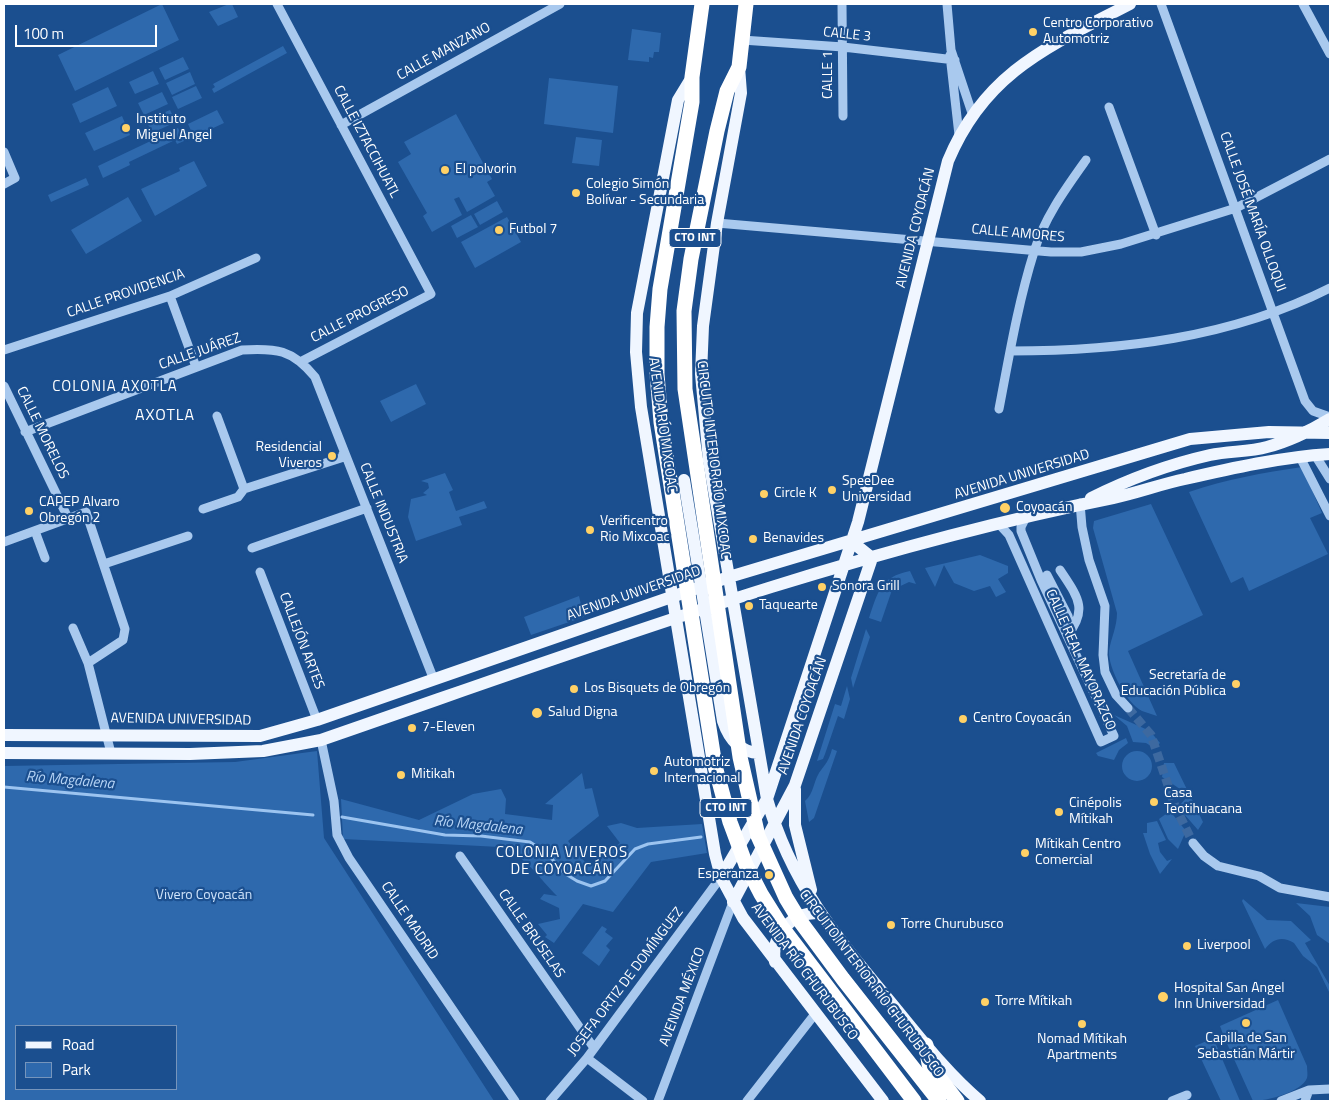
<!DOCTYPE html>
<meta charset="utf-8">
<style>
body{margin:0}
#map{position:relative;width:1334px;height:1105px;overflow:hidden;background:#1b4f8f;font-family:"Titillium Web",sans-serif}
canvas{display:block}
.frame{position:absolute;inset:0;border:5px solid #fff;pointer-events:none}
.legend{position:absolute;left:15px;top:1025px;width:162px;height:65px;box-sizing:border-box;background:#1b4f8f;border:1px solid #7695bc;margin:0;padding:6px 9px;list-style:none;font-size:15px;color:#fff}
.legend li{display:flex;align-items:center;gap:10px;height:25px}
.legend b{width:25px;border:1px solid #7695bc}
.scale{position:absolute;left:15px;top:25px;width:142px;height:22px;box-sizing:border-box;border:2px solid #fff;border-top:0;padding-left:6px;font-size:15px;line-height:18px;white-space:nowrap;color:#fff;-webkit-text-stroke:4px #1b4f8f;paint-order:stroke}
</style>
<div id="map">
<canvas width="1334" height="1105"></canvas>
<div class="frame"></div>
<ul class="legend">
<li><b style="height:6px;background:#f0f6ff"></b>Road</li>
<li><b style="height:14px;background:#2e69ad"></b>Park</li>
</ul>
<div class="scale">100 m</div>
</div>
<script>
const context = document.querySelector('canvas').getContext('2d');
context.lineJoin = 'round';
function paint(path, color) { context.fillStyle = color; context.fill(path, 'evenodd'); }
function stroke(path, color, width, dash) { context.strokeStyle = color; context.lineWidth = width; context.lineCap = dash ? 'butt' : 'round'; context.setLineDash(dash || []); context.stroke(path); }
function label(font, color, halo, rows, align = 'center') {
  context.font = font + ' "Titillium Web",sans-serif'; context.lineWidth = 4.5; context.setLineDash([]); context.textBaseline = 'middle'; context.strokeStyle = halo; context.fillStyle = color; for (const [text, x, y, turn = 0] of rows) {
    context.save(); context.translate(x, y); context.rotate((+turn || 0) * Math.PI / 180); context.textAlign = isNaN(turn) ? turn : align; if (halo) context.strokeText(text, 0, 0); context.fillText(text, 0, 0); context.restore();
  }
}
paint(new Path2D(`
 M162 4 179 40 75 91 58 55Z
 M229 4H232L238 17 218 26 209 12Z
 M632 29 661 33 659 52H654L653 58 649 57V62L628 60Z
 M283 46 287 53 214 93 212 89 215 87 213 84Z
 M183 57 189 69 165 80 159 68Z
 M153 71 159 84 135 94 129 82Z
 M190 72 195 84 172 95 166 83Z
 M549 78 618 86 613 133 544 124Z
 M196 86 202 98 178 109 172 97Z
 M108 87 117 106 80 123 72 104Z
 M162 92 168 104 144 115 138 103Z
 M170 110 176 122 152 133 146 120Z
 M217 110 224 123 194 137 188 124Z
 M456 114 492 179 487 182 495 196 467 212 459 197 454 199 462 215 432 232 423 216 427 213 398 162 411 154 404 142Z
 M122 116 130 135 94 151 85 133Z
 M178 128 184 141 177 144 175 140 129 162 130 165 103 178 98 166Z
 M576 137 602 140 599 166 572 163Z
 M194 161 207 186 155 216 141 189 180 171 179 168Z
 M86 178 89 185 51 202 48 195Z
 M128 197 142 221 86 254 71 230Z
 M497 201 503 212 480 225 474 214Z
 M471 215 478 227 457 238 451 226Z
 M507 217 521 242 475 268 461 242Z
 M416 384 426 404 391 422 380 401Z
 M1302 467 1322 513 1310 518 1328 554 1249 591 1243 577 1231 583 1189 492C1226 479 1263 473 1302 467Z
 M445 473 453 490 449 492 456 511 484 501 487 508 459 517 462 525 416 541 408 517 411 499 427 495 423 493 429 488 428 483 421 481Z
 M1151 504 1203 615 1128 651 1157 716C1152 714 1147 713 1142 711 1127 704 1108 668 1109 651 1111 638 1117 627 1117 613L1093 528 1094 521Z
 M980 555 1008 566V573L998 579 1006 592 996 597 990 586 974 591 954 583 944 565 935 587 925 568Z
 M910 571 916 584 909 582 892 590 881 622 869 618C878 592 880 577 910 571Z
 M579 596 584 617 531 635 524 617Z
 M866 629 870 637 853 688 851 678Z
 M847 686 850 699 844 719 838 716 825 754 823 759 817 761 835 704 841 706Z
 M1114 715 1150 731 1160 743 1154 748 1146 743 1133 742 1127 726Z
 M1126 738 1128 743 1119 750 1114 760 1098 756 1096 753Z
 M832 749 837 751 814 818 809 822 805 801C814 793 813 783 819 773 826 763 828 763 832 749Z
 M1122 766a15 15 0 1 1 30 0a15 15 0 1 1-30 0Z
 M317 751 324 838 494 1101H4V766L235 762ZM16 1026H176V1089H16Z
 M1164 763H1174L1203 822 1198 830 1178 807 1187 797 1186 793 1162 777Z
 M582 773 585 789 592 788 599 816 568 841 589 867 620 843 607 826 621 823 637 828 702 824 707 853 651 862 613 912 583 904 554 943 545 937 547 935 538 924 560 919 559 908 540 899 544 894 557 896C539 878 525 855 500 847L343 839 341 799 419 820 473 794 501 789 506 799 505 814 552 820 553 805 545 804Z
 M1170 811 1186 831 1178 849 1168 839 1159 819Z
 M1157 821 1166 840 1158 843 1160 852 1167 861 1172 859 1160 874 1150 854 1143 833H1147V823Z
 M1243 899 1267 920 1291 921 1311 940 1305 943 1330 986V994L1317 967 1303 956 1294 943C1283 936 1273 938 1265 949L1242 901Z
 M1296 903 1330 907V944L1317 935 1310 916Z
 M602 926 607 929 605 932 613 938 606 946 610 950 599 966 582 953Z
 M1278 1000 1307 1066C1307 1070 1308 1075 1307 1078 1302 1092 1266 1101 1253 1101L1224 1037 1215 1042 1240 1101H1221L1195 1046 1223 1034 1220 1026Z`), '#2e69ad');
stroke(new Path2D(`
 M4 787 313 815
 M342 817 445 835 481 836 530 842 547 853 564 873 577 881 591 886 605 881 635 849 648 844 701 837`), '#9cc4f0', 3);
stroke(new Path2D(`
 M1128 708 1151 735 1175 806 1193 843`), '#3d69a0', 9, [9, 4.5]);
stroke(new Path2D(`
 M277 4 431 294 302 361
 M842 4 843 116
 M947 4 951 50 972 113
 M1161 4 1305 401 1313 411 1330 417
 M1303 4 1330 54
 M742 40 843 47 955 60
 M950 55 959 135
 M1109 107 1156 235
 M341 125 560 4
 M4 152 15 178 4 184
 M717 223 1051 252H1081L1121 244 1236 208 1330 159
 M170 296 196 367
 M4 350 170 296 256 258
 M1010 351C1120 351 1231 338 1330 288
 M4 386 68 518
 M999 409C1009 357 1018 303 1034 252 1044 218 1066 188 1086 160
 M217 416 244 489
 M25 432 242 350C276 348 292 349 315 377L434 680
 M1315 455 1330 479
 M1300 457 1330 516
 M1080 503 1082 527 1089 560 1105 606 1103 655 1105 672 1116 695 1128 708
 M203 509 238 497 244 489 344 457 343 454
 M998 523 1009 535 1101 742 1114 736 1041 580 1021 531V527L1027 515
 M35 531 45 558
 M4 542 86 512 125 629 123 640 88 663
 M252 548 367 508
 M104 564 188 536
 M1060 570C1077 596 1089 609 1067 636
 M260 572 317 720
 M1047 575 1068 616 1071 631
 M73 628 88 663 111 753
 M321 740 334 801 337 835 349 858 515 1101
 M1193 843 1204 856 1218 866 1259 876 1280 888 1330 897
 M460 856 594 1048
 M587 1058 643 1101
 M550 1101 587 1058 721 877
 M658 1101 733 902
 M747 1101 815 1014
 M1172 1101 1187 1095
 M1281 1101 1309 1090 1330 1089
 M1305 1101 1309 1090`), '#a9c9ee', 9);
stroke(new Path2D(`
 M739 67 741 93 717 223 703 326 701 374 709 461 767 799C791 884 838 939 893 1005 921 1039 947 1073 980 1101
 M692 77 678 100 637 313 636 352 641 407 715 854 721 877 743 918 883 1101
 M684 480 723 721C729 739 739 752 759 753
 M1091 498C1129 479 1170 464 1210 455 1229 451 1249 452 1267 447 1290 441 1310 431 1330 419
 M4 735 260 736 317 720 729 577 1190 439 1269 432 1330 433
 M4 753 190 754 263 751 321 740C582 650 842 552 1113 498 1137 493 1161 484 1185 479 1232 468 1282 457 1330 454
 M795 789V825L811 890
 M721 877 767 799 858 522 948 161C985 72 1049 46 1130 4
 M733 902 795 785 872 558 851 541
 M775 962C770 935 792 912 819 913`), '#f0f6ff', 12);
stroke(new Path2D(`
 M702 4 692 77V102L660 289 657 327V374L661 422 715 766 730 822 746 865 761 894 781 926 914 1101
 M746 4 739 67 727 91 717 131 691 259 684 311 685 389 740 757 758 836 786 898 800 921 843 979 939 1101
 M926 1045 929 1064 957 1101`), '#fff', 15);
for (const [x, y, r, color] of [
 [1033,32,5,"#ffd166"],
 [126,128,5,"#ffd166"],
 [445,170,5,"#ffd166"],
 [576,193,5,"#ffd166"],
 [499,230,5,"#ffd166"],
 [332,456,5,"#ffd166"],
 [832,490,5,"#ffd166"],
 [764,494,5,"#ffd166"],
 [1005,508,6,"#ffd166"],
 [29,511,5,"#ffd166"],
 [590,530,5,"#ffd166"],
 [753,539,5,"#ffd166"],
 [822,587,5,"#ffd166"],
 [749,606,5,"#ffd166"],
 [1236,684,5,"#ffd166"],
 [574,689,5,"#ffd166"],
 [537,713,6,"#ffd166"],
 [963,719,5,"#ffd166"],
 [412,728,5,"#ffd166"],
 [654,771,5,"#ffd166"],
 [401,775,5,"#ffd166"],
 [1154,802,5,"#ffd166"],
 [1059,812,5,"#ffd166"],
 [1025,853,5,"#ffd166"],
 [769,875,5,"#ffd166"],
 [891,925,5,"#ffd166"],
 [1187,946,5,"#ffd166"],
 [1163,997,6,"#ffd166"],
 [985,1002,5,"#ffd166"],
 [1246,1023,5,"#ffd166"],
 [1082,1024,5,"#ffd166"]
]) { const dot = new Path2D(); dot.arc(x, y, r, 0, 2 * Math.PI); context.fillStyle = color; context.fill(dot); stroke(dot, '#1b4f8f', 2); }
for (const [x, y, w] of [
 [695,238,52],
 [726,808,52]
]) { const box = new Path2D(); box.roundRect(x - w / 2, y - 9.5, w, 19, 4); context.fillStyle = '#1b4f8f'; context.fill(box); stroke(box, '#fff', 1); }
label('bold 12px', '#fff', null, [
 ["CTO INT",695,238],
 ["CTO INT",726,808]
]);
label('14px', '#fff', '#1b4f8f', [
 ["Centro Corporativo",1043,24],
 ["Automotriz",1043,40],
 ["Instituto",136,120],
 ["Miguel Angel",136,136],
 ["El polvorin",455,170],
 ["Colegio Simón",586,185],
 ["Bolívar - Secundaria",586,201],
 ["Futbol 7",509,230],
 ["Residencial",322,448,"right"],
 ["Viveros",322,464,"right"],
 ["SpeeDee",842,482],
 ["Universidad",842,498],
 ["Circle K",774,494],
 ["CAPEP Alvaro",39,503],
 ["Obregón 2",39,519],
 ["Coyoacán",1016,508],
 ["Verificentro",600,522],
 ["Rio Mixcoac",600,538],
 ["Benavides",763,539],
 ["Sonora Grill",832,587],
 ["Taquearte",759,606],
 ["Secretaría de",1226,676,"right"],
 ["Educación Pública",1226,692,"right"],
 ["Los Bisquets de Obregón",584,689],
 ["Salud Digna",548,713],
 ["Centro Coyoacán",973,719],
 ["7-Eleven",422,728],
 ["Automotriz",664,763],
 ["Internacional",664,779],
 ["Mitikah",411,775],
 ["Casa",1164,794],
 ["Teotihuacana",1164,810],
 ["Cinépolis",1069,804],
 ["Mítikah",1069,820],
 ["Mítikah Centro",1035,845],
 ["Comercial",1035,861],
 ["Esperanza",759,875,"right"],
 ["Torre Churubusco",901,925],
 ["Liverpool",1197,946],
 ["Hospital San Angel",1174,989],
 ["Inn Universidad",1174,1005],
 ["Torre Mítikah",995,1002],
 ["Capilla de San",1246,1039,"center"],
 ["Sebastián Mártir",1246,1055,"center"],
 ["Nomad Mítikah",1082,1040,"center"],
 ["Apartments",1082,1056,"center"]
], 'left');
label('14px', '#fff', '#1b4f8f', [
 ["CALLE 3",847,35,6],
 ["CALLE MANZANO",444,52,-29],
 ["CALLE 1",829,75,-90],
 ["CALLE IZTACCIHUATL",366,142,62],
 ["CALLE JOSÉ MARÍA OLLOQUI",1252,212,70],
 ["AVENIDA COYOACÁN",916,228,-76],
 ["CALLE AMORES",1018,234,5],
 ["CALLE PROVIDENCIA",126,294,-19],
 ["CALLE PROGRESO",360,315,-27],
 ["CALLE JUÁREZ",200,352,-19],
 ["AVENIDA RÍO MIXCOAC",662,425,82],
 ["CALLE MORELOS",42,433,64],
 ["CIRCUITO INTERIOR RÍO MIXCOAC",713,460,83],
 ["AVENIDA UNIVERSIDAD",1022,475,-17],
 ["CALLE INDUSTRIA",383,513,68],
 ["AVENIDA UNIVERSIDAD",634,594,-19],
 ["CALLEJÓN ARTES",301,641,69],
 ["CALLE REAL MAYORAZGO",1080,660,66],
 ["AVENIDA COYOACÁN",803,716,-71],
 ["AVENIDA UNIVERSIDAD",181,720,1],
 ["CALLE MADRID",409,921,56],
 ["CALLE BRUSELAS",531,934,55],
 ["AVENIDA RÍO CHURUBUSCO",804,972,53],
 ["JOSEFA ORTIZ DE DOMÍNGUEZ",626,982,-53],
 ["CIRCUITO INTERIOR RÍO CHURUBUSCO",871,984,53],
 ["AVENIDA MÉXICO",683,997,-69]
]);
label('14px', '#cfe3fa', '#1b4f8f', [
 ["Vivero Coyoacán",204,896]
]);
context.letterSpacing = '1px';
label('15px', '#fff', '#1b4f8f', [
 ["COLONIA AXOTLA",115,387],
 ["COLONIA VIVEROS",562,853],
 ["DE COYOACÁN",562,870]
]);
context.letterSpacing = '0px';
label('italic 15px', '#b5d3f5', '#1b4f8f', [
 ["Río Magdalena",70,781,5],
 ["Río Magdalena",478,826,6]
]);
context.letterSpacing = '1px';
label('16px', '#fff', '#1b4f8f', [
 ["AXOTLA",165,416]
]);
context.letterSpacing = '0px';
</script>
